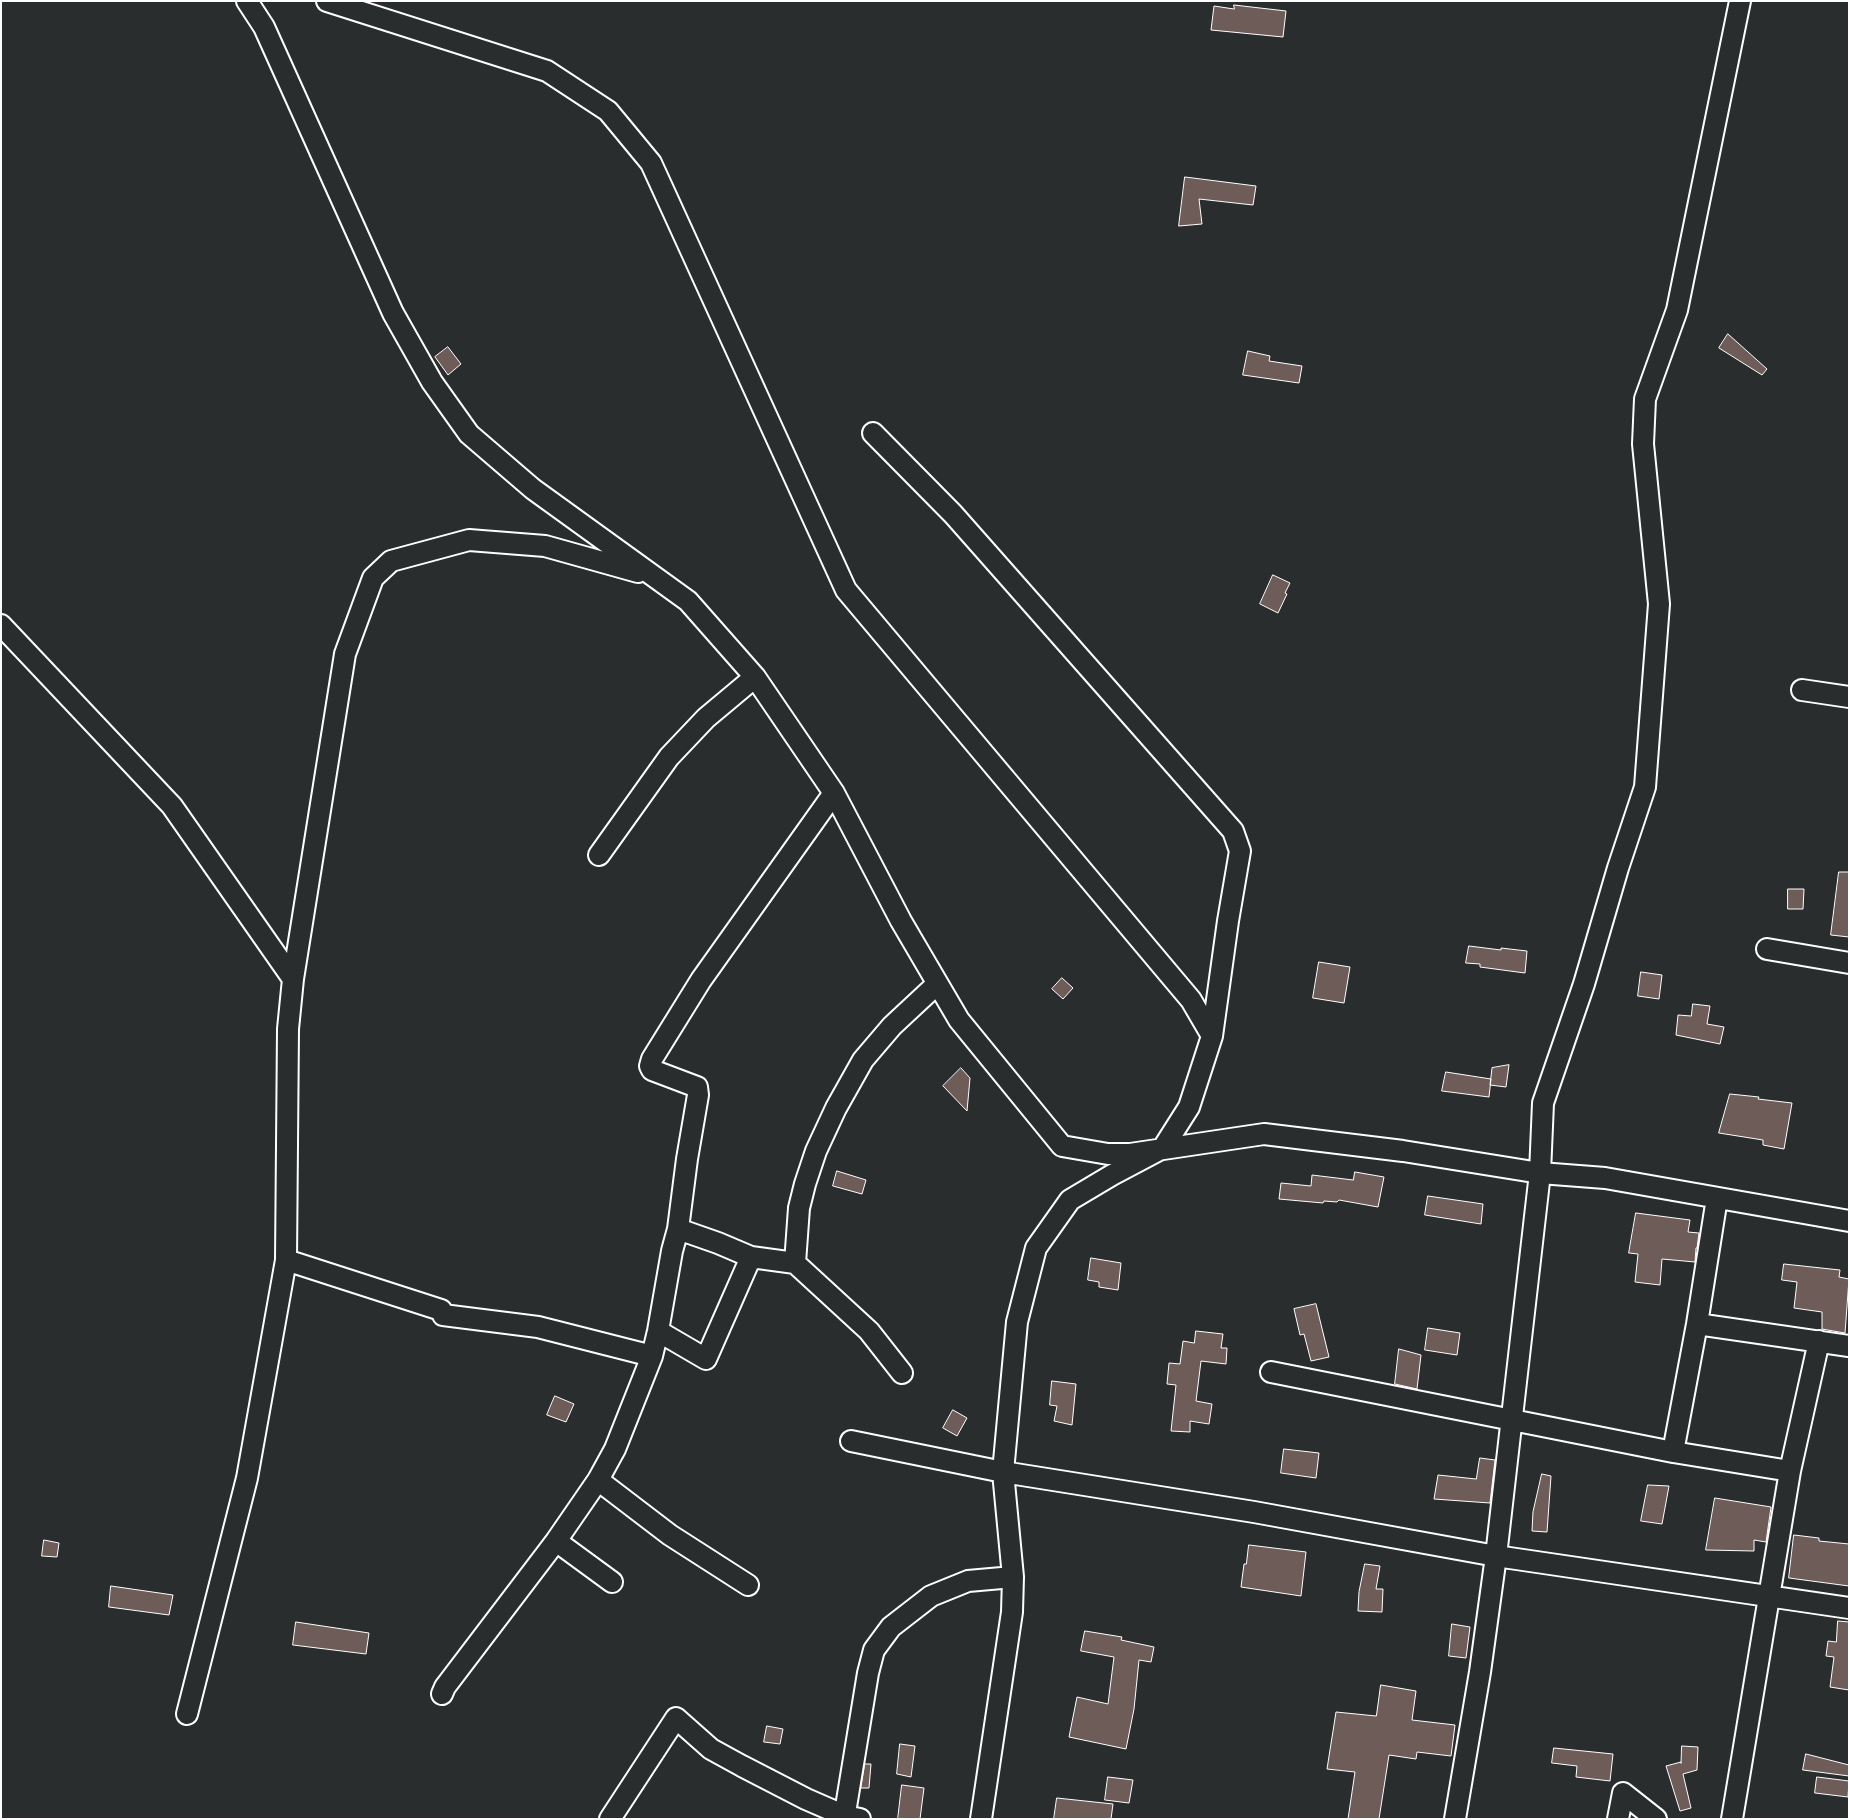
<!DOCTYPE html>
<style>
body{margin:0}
#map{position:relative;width:1850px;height:1820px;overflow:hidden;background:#2a2d2e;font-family:Delius,sans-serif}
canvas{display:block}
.frame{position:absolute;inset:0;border:2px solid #fff;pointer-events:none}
</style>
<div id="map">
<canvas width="1850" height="1820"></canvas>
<div class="frame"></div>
</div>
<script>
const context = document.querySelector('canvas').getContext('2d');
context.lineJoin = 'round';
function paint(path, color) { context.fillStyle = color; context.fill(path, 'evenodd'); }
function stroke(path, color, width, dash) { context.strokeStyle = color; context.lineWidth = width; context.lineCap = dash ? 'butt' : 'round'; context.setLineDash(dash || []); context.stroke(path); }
const building = new Path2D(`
 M1234 5 1286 11 1283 37 1211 30 1214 6 1234 9Z
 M1185 177 1256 186 1253 205 1199 199 1202 224 1179 226Z
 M1728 334 1767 369 1762 375 1719 348Z
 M448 347 461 364 448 375 435 357Z
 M1248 351 1270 356 1269 361 1302 366 1299 383 1243 375Z
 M1273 575 1290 583 1285 593 1287 594 1278 613 1260 604Z
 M1839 872H1849V937L1831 935Z
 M1788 889H1804L1803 909H1788Z
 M1469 946 1501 950V948L1527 951 1525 973 1480 967V964L1466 963Z
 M1319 962 1350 967 1344 1003 1313 998Z
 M1641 972 1662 975 1659 999 1638 996Z
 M1062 978 1073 988 1063 999 1052 989Z
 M1693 1004 1710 1006 1707 1024 1724 1027 1720 1044 1676 1035 1678 1015 1691 1016Z
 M1509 1065 1506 1087 1490 1085 1492 1068Z
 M961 1068 970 1078 967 1111 943 1086Z
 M1446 1072 1491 1079 1489 1097 1442 1091Z
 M1730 1094 1759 1097 1758 1099 1792 1103 1784 1149 1763 1145V1140L1719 1133Z
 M837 1171 866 1180 862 1194 833 1186Z
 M1355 1172 1384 1177 1378 1207 1339 1200 1337 1202 1324 1201 1323 1203 1279 1199 1281 1183 1311 1186 1312 1175 1353 1180Z
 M1428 1196 1483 1204 1481 1224 1425 1215Z
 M1636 1213 1690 1220 1688 1232 1699 1233 1697 1248H1696L1695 1262 1662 1259 1660 1285 1635 1282 1638 1254 1629 1253Z
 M1091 1258 1121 1263 1118 1290 1099 1287V1282L1088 1280Z
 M1784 1264 1840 1270 1839 1277 1849 1279 1845 1333 1822 1329V1312L1794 1308 1797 1282 1782 1280Z
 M1316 1304 1329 1357 1311 1361 1304 1334 1300 1335 1294 1309Z
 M1428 1328 1460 1333 1457 1355 1425 1350Z
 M1196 1331 1223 1334 1221 1348H1227L1226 1364 1201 1361 1196 1401 1212 1404 1209 1424 1190 1421V1432L1171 1431 1176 1385 1167 1384 1169 1363 1180 1364 1183 1341 1194 1343Z
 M1399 1349 1421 1355 1417 1389 1395 1384Z
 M1052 1381 1076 1384 1072 1425 1054 1421 1057 1406 1050 1405Z
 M555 1396 574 1404 566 1422 547 1415Z
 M953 1410 967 1418 957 1436 943 1428Z
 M1284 1449 1319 1453 1316 1478 1281 1473Z
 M1480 1458 1495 1460 1490 1503 1434 1499 1438 1475 1476 1479Z
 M1542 1474 1551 1476 1547 1532 1532 1531 1533 1512Z
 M1648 1485 1669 1486 1662 1524 1641 1521Z
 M1715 1498 1771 1507 1766 1542 1754 1540V1551L1706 1550Z
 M1794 1535 1819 1538V1541L1849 1544V1586L1789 1578Z
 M44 1540 59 1543 57 1557 42 1556Z
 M1249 1545 1306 1552 1301 1596 1241 1587 1244 1564H1246Z
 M1365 1564 1380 1566 1376 1589H1383L1382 1612 1358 1611 1359 1592Z
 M111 1586 173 1595 169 1615 109 1607Z
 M1838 1621 1849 1622V1690L1830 1687 1834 1657 1826 1656 1828 1641 1836 1642Z
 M296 1622 369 1633 366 1654 293 1645Z
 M1452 1624 1470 1627 1466 1658 1449 1656Z
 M1085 1631 1122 1637 1121 1640 1154 1647 1151 1662 1139 1660 1134 1709 1126 1749 1069 1737 1077 1697 1108 1704 1114 1657 1081 1651Z
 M1381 1685 1416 1691 1412 1720 1455 1725 1451 1756 1417 1752 1416 1759 1389 1755 1379 1819H1348L1355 1772 1327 1769 1336 1712 1376 1716Z
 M767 1726 783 1729 780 1744 764 1742Z
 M900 1744 915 1746 911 1777 897 1774Z
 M1682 1746 1698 1747 1697 1770 1683 1774 1691 1808 1680 1811 1666 1766 1681 1762V1763Z
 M1554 1748 1613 1754 1610 1781 1576 1777 1577 1766 1552 1763Z
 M1806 1754 1849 1765V1776L1803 1770Z
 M865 1764H871L869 1788H861Z
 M1108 1777 1133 1780 1129 1803 1105 1800Z
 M1817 1777 1849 1781 1848 1797 1815 1793Z
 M902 1785 924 1788 920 1819H898Z
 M1057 1798 1113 1804 1111 1819H1054Z`);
paint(building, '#6e5c59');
stroke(building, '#fff', 1);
const minor = new Path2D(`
 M247 1 264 27 393 313 432 382 469 434 533 489 688 601 755 677 834 793 901 921 959 1020 1062 1146 1108 1154H1130L1264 1134 1403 1151 1540 1173 1605 1178 1849 1221
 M327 1 547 71 608 111 651 163 846 590 1191 1000 1212 1036
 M873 433 953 514 1233 831 1240 851 1228 921 1212 1036 1189 1107 1163 1148 1112 1175 1070 1200 1036 1248 1017 1322 1003 1472 1013 1577 1012 1612 981 1819
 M638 572 545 546 469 540 391 561 373 578 345 654 293 979 288 1029 286 1260 441 1310 443 1315 538 1327 652 1356
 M1 625 172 806 293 979
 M1802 690 1849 697
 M599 855 669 757 706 718 755 677
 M1767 949 1849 963
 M678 1229 718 1243 751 1257 795 1263 869 1331 902 1373
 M795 1263 799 1208 805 1184 816 1151 836 1108 863 1060 892 1026 936 985
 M1697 1324 1849 1346
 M658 1331 706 1359 751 1257
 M1271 1372 1673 1452 1790 1471
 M851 1441 1003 1472 1254 1512 1496 1556 1849 1608
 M1673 1452 1697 1324 1717 1198
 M598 1480 670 1535 748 1585
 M556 1541 612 1582
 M442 1694 445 1687 556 1541 598 1480 615 1449 652 1356 658 1331 672 1251 678 1229 687 1159 698 1095 697 1087 652 1070 650 1066 652 1059 701 980 834 793
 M187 1714 247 1478 286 1260
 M610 1819 676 1718 711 1749 742 1766 806 1799 845 1816 860 1819
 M844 1819 868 1673 874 1650 891 1627 931 1596 968 1581 1013 1577
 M1455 1819 1480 1672 1496 1556 1540 1173 1543 1103 1584 984 1618 868 1645 787 1659 604 1643 444 1645 399 1677 310 1740 1
 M1618 1819 1623 1793 1656 1819
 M1732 1819 1790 1471 1819 1341`);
stroke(minor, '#fff', 24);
stroke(minor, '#2a2d2e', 20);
</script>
